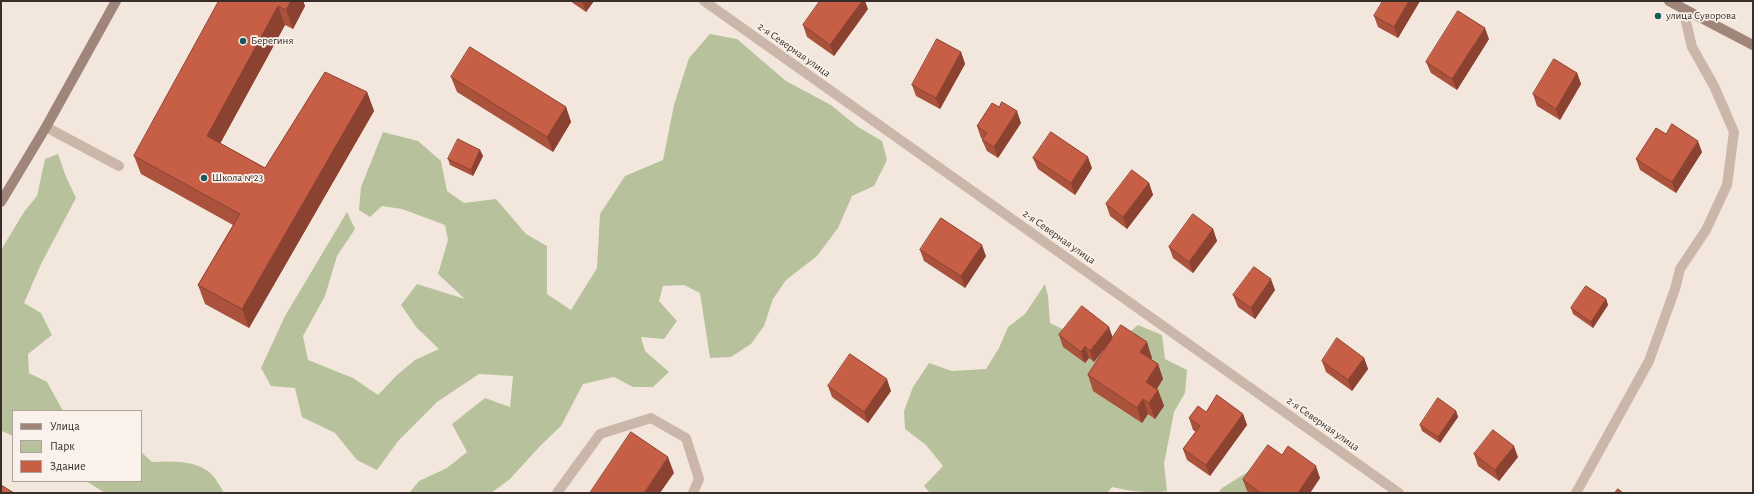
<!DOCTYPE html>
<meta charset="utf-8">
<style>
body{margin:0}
#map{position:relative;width:1754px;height:494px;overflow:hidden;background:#f3e7dd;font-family:"Alegreya Sans",sans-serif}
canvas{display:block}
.frame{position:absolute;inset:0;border:2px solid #382d29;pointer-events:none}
.legend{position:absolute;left:12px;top:410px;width:130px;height:72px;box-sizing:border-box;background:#faf2ea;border:1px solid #aca39d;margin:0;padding:5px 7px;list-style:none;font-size:12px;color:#382d29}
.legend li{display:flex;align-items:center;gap:8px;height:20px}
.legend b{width:20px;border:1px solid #aca39d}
</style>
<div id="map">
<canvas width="1754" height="494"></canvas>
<div class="frame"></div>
<ul class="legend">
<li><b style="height:5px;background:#9f857a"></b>Улица</li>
<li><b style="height:11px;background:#b7c29d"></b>Парк</li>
<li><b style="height:11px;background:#c75f46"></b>Здание</li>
</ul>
</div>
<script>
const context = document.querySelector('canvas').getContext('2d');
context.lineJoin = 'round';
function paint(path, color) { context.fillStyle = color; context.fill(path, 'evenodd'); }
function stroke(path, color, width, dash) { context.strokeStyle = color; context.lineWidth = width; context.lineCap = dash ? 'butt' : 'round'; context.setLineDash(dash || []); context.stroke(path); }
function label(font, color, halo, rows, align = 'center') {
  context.font = font + ' "Alegreya Sans",sans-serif'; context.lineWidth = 3.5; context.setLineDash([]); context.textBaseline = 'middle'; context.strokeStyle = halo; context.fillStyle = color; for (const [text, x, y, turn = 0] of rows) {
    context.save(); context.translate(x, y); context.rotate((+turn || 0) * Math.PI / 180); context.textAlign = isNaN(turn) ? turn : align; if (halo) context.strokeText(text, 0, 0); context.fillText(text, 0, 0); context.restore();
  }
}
paint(new Path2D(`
 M710 34 737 39 786 81 831 105 858 127 882 141 887 160 874 186 852 196 838 228 817 256 786 280 773 299 764 326 751 344 731 357 710 358 700 293 684 285 663 286 659 301 677 321 664 339 641 337 645 351 669 372 653 387H633L614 377 583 384 561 426 541 445 510 479 491 493H409L419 481 447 468 467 452 452 424 485 398 510 407 513 376 479 374 437 402 399 440 377 470 357 460 335 433 302 417 295 388 271 386 261 368 285 316 347 212 355 229 337 256 325 296 303 336 308 360 353 378 378 395 397 375 415 360 439 349 417 328 401 305 417 284 465 299 438 274 448 240 445 225 402 209 382 206 370 217 359 210 361 187 383 132 418 141 441 161 447 191 464 203 496 199 526 234 547 246V294L571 310 597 268 600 214 625 176 663 160 674 105 689 58Z
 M58 154 66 177 76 198 41 264 24 303 41 313 52 335 28 354 29 373 47 382 63 411H13V436L2 431 1 429V250L24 212 37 196 45 159Z
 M1045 284 1048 296 1050 323 1067 331 1080 349 1102 355 1138 325 1162 335 1165 359 1187 370 1185 393 1174 412 1164 464 1167 491C1150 494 1129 491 1112 487L1107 493H930L924 486 943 466 926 445 905 429 904 411 913 387 929 363 952 371 986 369 999 348 1008 327 1025 314Z
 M141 452 152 462C173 461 200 460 214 477 218 482 221 488 224 493H105L86 481H141Z
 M1270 458 1278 493H1218L1222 488Z`), '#b7c29d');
stroke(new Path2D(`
 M46 127 119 166
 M557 493 600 434 651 418 686 438 699 479 693 493
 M1576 493 1649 361 1675 289 1680 269 1706 230 1727 185 1734 132 1714 86 1692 47 1683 9`), '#cbb7a9', 10);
stroke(new Path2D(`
 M704 1 1399 493`), '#cbb7a9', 10);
stroke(new Path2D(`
 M1669 1 1753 45
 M1 202 46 127 116 1`), '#9f857a', 10);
paint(new Path2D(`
 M219 1H303L305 6 293 29 285 25 220 143 265 168 367 92 374 111 249 328 205 304 198 285 233 225 141 174 134 156Z
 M570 1H594L586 12Z
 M1420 1 1398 38 1378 27 1374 16Z
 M868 9 834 56 807 37 803 25Z
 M1489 39 1457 90 1431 73 1426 62Z
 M961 52 965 64 940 109 916 96 912 85Z
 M1577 73 1581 84 1560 120 1537 106 1533 94Z
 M451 77 566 107 571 122 553 152 457 92Z
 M1021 123 998 158 987 151 982 140 983 139 981 138 977 126Z
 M1666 134 1702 152 1676 193 1640 170 1636 159Z
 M480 150 483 156 473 176 450 165 448 159Z
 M1033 158 1092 168 1075 195 1038 169Z
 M1149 183 1153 195 1127 229 1110 216 1106 204Z
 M1213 229 1217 241 1193 273 1173 258 1169 247Z
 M920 250 986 256 965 288 924 261Z
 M1275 290 1255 319 1238 307 1233 295Z
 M1606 299 1608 305 1593 328 1573 314 1571 308Z
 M1059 335 1112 338 1152 358 1151 359 1158 364 1163 379 1157 389 1158 390 1164 406 1155 419 1148 414 1142 423 1093 391 1088 375 1108 344 1094 362 1089 358 1085 363 1063 347Z
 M1364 358 1368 369 1352 391 1326 372 1322 361Z
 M828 386 891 391 868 423 832 397Z
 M1456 411 1458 417 1440 443 1422 431 1420 425Z
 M1206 412 1243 414 1247 425 1210 476 1187 460 1183 449 1196 432 1193 430 1189 418Z
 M1474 454 1518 457 1499 481 1478 466Z
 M1282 455 1320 478 1310 493H1250L1247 491 1243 480Z`), '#ab523c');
paint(new Path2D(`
 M291 1H303L305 6 293 29 286 10Z
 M582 1H594L586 12Z
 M862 1H865L868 9 834 56 830 45Z
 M1409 1H1420L1398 38 1394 27Z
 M278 6 285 25 214 155 207 136Z
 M1485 28 1489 39 1457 90 1452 79Z
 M961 52 965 64 940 109 936 98Z
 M1577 73 1581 84 1560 120 1556 109Z
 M367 92 374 111 249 328 242 309Z
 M566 107 571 122 553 152 547 137Z
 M1017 111 1021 123 998 158 994 147Z
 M1698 141 1702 152 1676 193 1672 182Z
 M480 150 483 156 473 176 471 170Z
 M1088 157 1092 168 1075 195 1071 183Z
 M1149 183 1153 195 1127 229 1123 217Z
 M1213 229 1217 241 1193 273 1189 262Z
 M982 245 986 256 965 288 961 276Z
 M1271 279 1275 290 1255 319 1251 308Z
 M1606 299 1608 305 1593 328 1591 322Z
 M1109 327 1113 338 1094 362 1090 351Z
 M1147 342 1152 358 1146 368 1140 352Z
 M1085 346 1089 358 1085 363 1081 352Z
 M1364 358 1368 369 1352 391 1348 380Z
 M1158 364 1163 379 1151 397 1146 382Z
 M887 379 891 391 868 423 864 412Z
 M1158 390 1164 406 1155 419 1149 403Z
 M1143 399 1148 414 1142 423 1137 408Z
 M1456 411 1458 417 1440 443 1438 437Z
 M1243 414 1247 425 1210 476 1206 465Z
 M1514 446 1518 457 1499 481 1495 470Z
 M668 457 674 473 660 493H644Z
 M1316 466 1320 478 1310 493H1298Z`), '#8b4231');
const building = new Path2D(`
 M219 1H291L286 10 278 6 207 136 265 168 325 72 367 92 242 309 198 285 240 214 134 156Z
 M820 1H862L830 45 803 25Z
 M1383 1H1409L1394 27 1374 16Z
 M1458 11 1485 28 1452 79 1426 62Z
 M937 39 961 52 936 98 912 85Z
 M470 47 566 107 547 137 451 77Z
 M1554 59 1577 73 1556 109 1533 94Z
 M1002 102 1017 111 994 147 982 140 987 133 977 126 992 103 999 107Z
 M1672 124 1698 141 1672 182 1636 159 1656 128 1666 134Z
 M1051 132 1088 157 1071 183 1033 158Z
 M458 139 480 150 471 170 448 159Z
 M1132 170 1149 183 1123 217 1106 204Z
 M1193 214 1213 229 1189 262 1169 247Z
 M941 218 982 245 961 276 920 250Z
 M1254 267 1271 279 1251 308 1233 295Z
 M1586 286 1606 299 1591 322 1571 308Z
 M1082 306 1109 327 1090 351 1085 346 1081 352 1059 335Z
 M1121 325 1147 342 1140 352 1158 364 1146 382 1158 390 1149 403 1143 399 1137 408 1088 375Z
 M1337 338 1364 358 1348 380 1322 361Z
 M850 354 887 379 864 412 828 386Z
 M1217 395 1243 414 1206 465 1183 449 1200 426 1189 418 1198 406 1206 412Z
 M1438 398 1456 411 1438 437 1420 425Z
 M1493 430 1514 446 1495 470 1474 454Z
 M631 432 668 457 644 493H590Z
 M1268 445 1282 455 1288 446 1316 466 1298 493H1261L1243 480Z
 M1 485 14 493H1Z
 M1618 489 1623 493H1615Z`);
paint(building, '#c75f46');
stroke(building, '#8b4231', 1);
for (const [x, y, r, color] of [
 [1658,16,4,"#1d595a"],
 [243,41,4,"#1d595a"],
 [204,178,4,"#1d595a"]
]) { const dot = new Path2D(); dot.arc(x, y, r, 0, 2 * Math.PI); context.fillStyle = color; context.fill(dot); stroke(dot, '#faf2ea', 1.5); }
label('11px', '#382d29', '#faf2ea', [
 ["улица Суворова",1666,16],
 ["Берегиня",251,41],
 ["Школа №23",212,178]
], 'left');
label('11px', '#382d29', '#faf2ea', [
 ["2-я Северная улица",794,50,35],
 ["2-я Северная улица",1059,237,35],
 ["2-я Северная улица",1323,424,35]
]);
</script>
